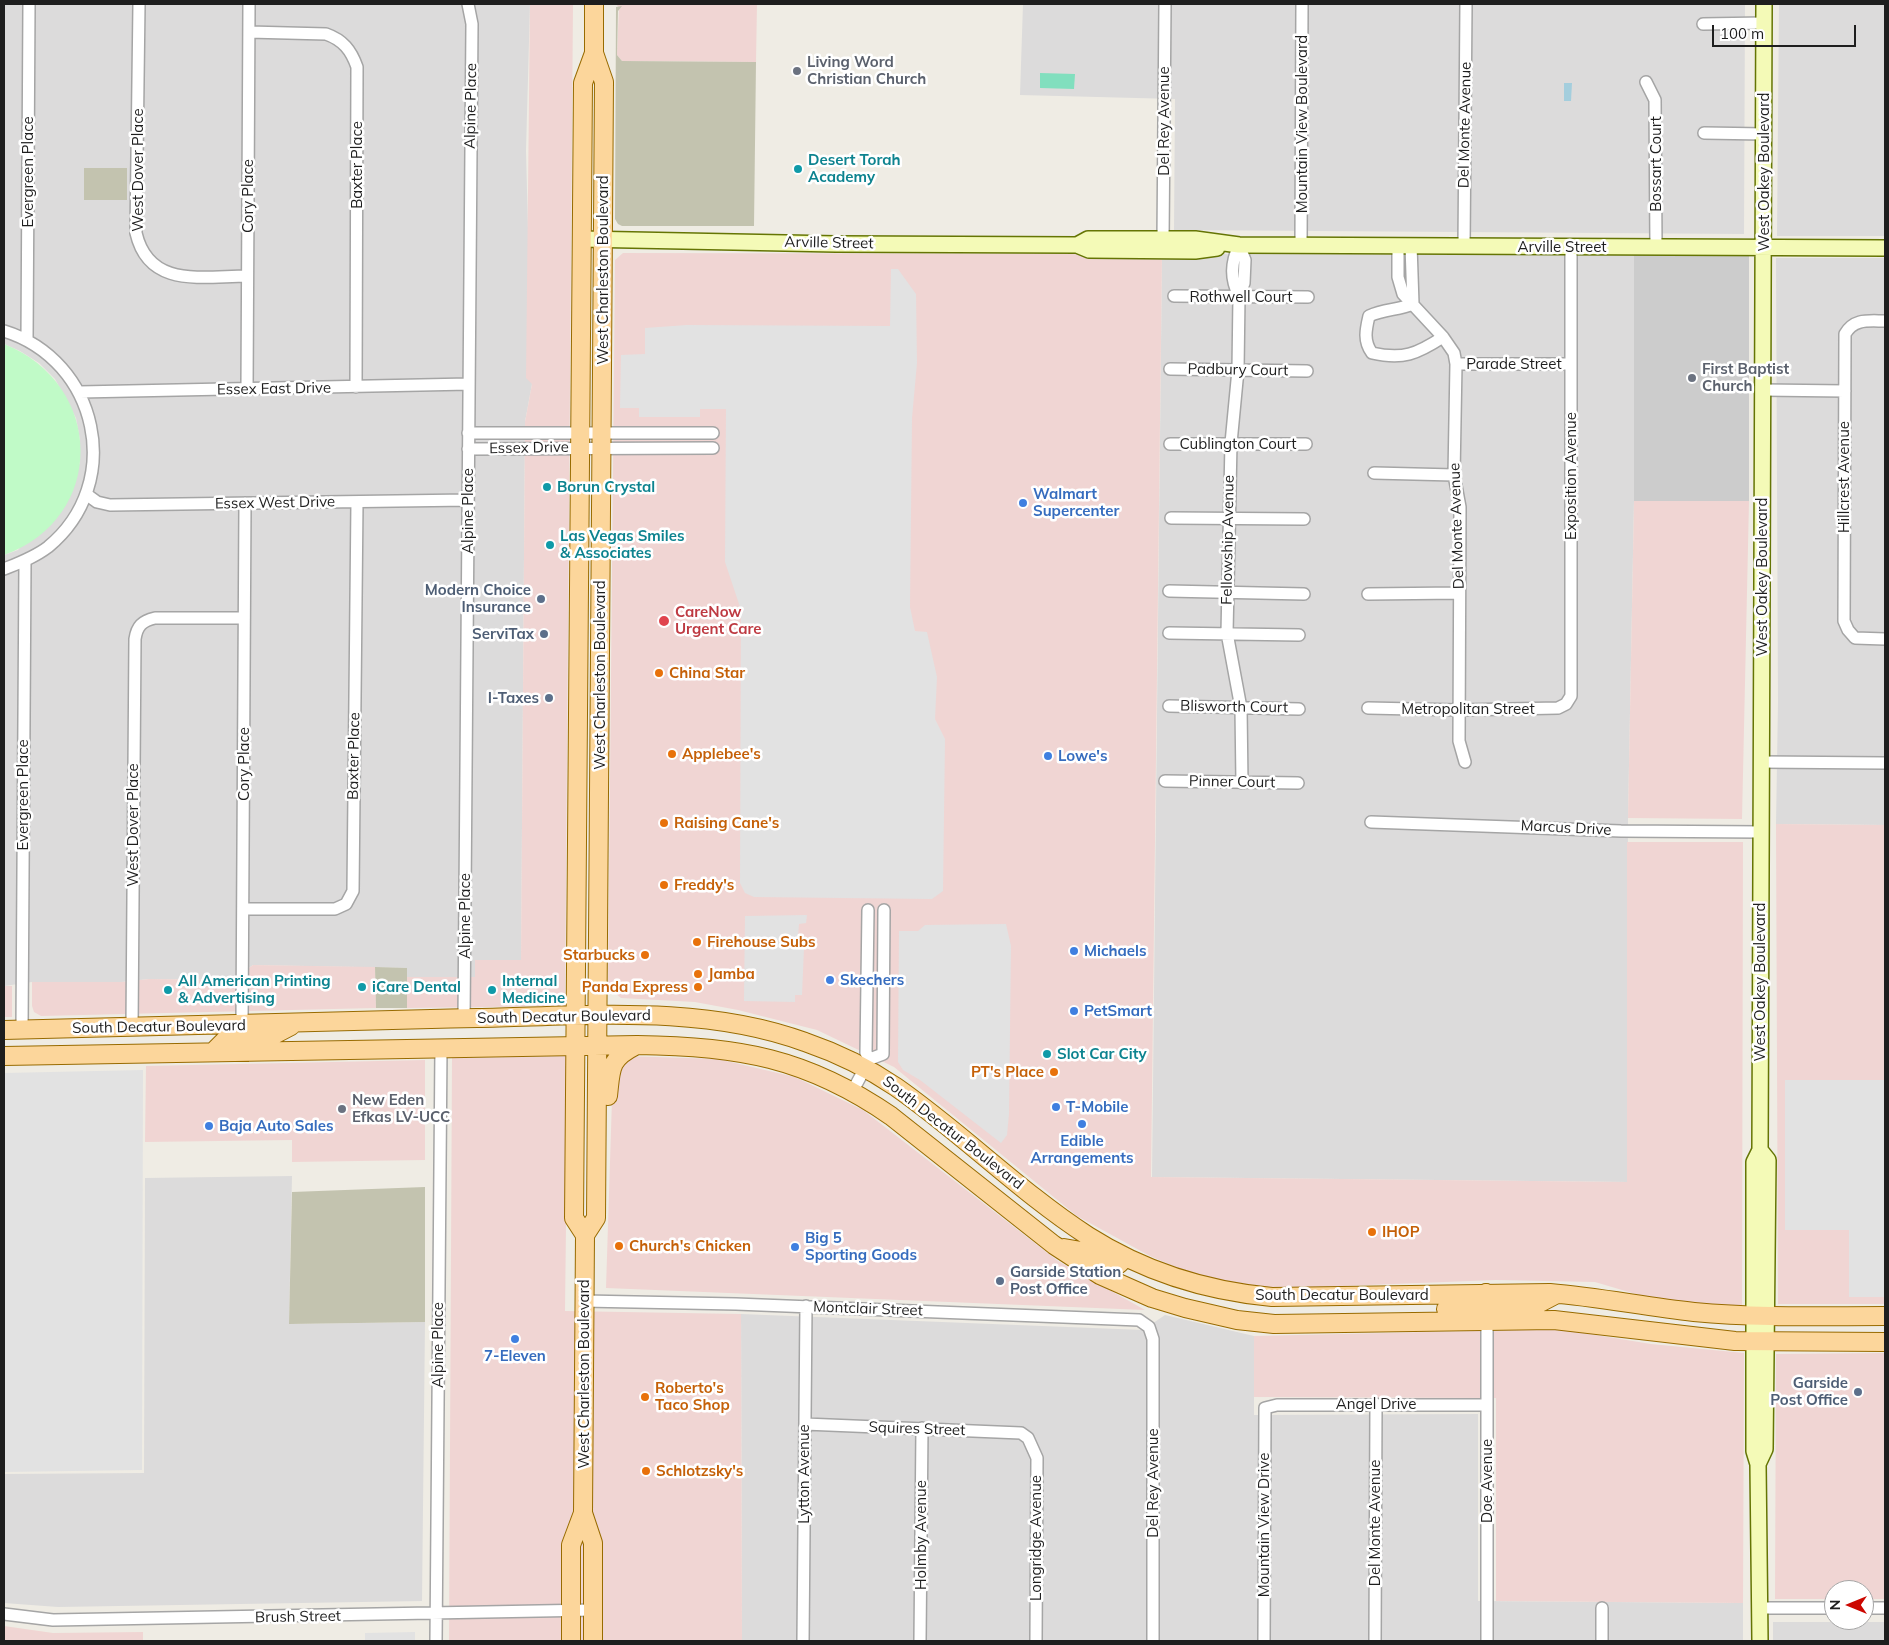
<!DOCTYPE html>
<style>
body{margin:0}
#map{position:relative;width:1889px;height:1645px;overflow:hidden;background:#efece4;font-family:Mulish,sans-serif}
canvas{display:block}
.frame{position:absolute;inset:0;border:5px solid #1e1e1e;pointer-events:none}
.north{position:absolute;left:1824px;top:1580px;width:50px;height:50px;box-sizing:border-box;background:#fff;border:1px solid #a5a5a5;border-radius:50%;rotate:270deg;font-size:14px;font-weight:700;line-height:20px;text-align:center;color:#1e1e1e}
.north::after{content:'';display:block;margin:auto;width:18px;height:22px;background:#cc0700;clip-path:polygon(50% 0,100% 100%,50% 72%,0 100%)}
.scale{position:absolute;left:1712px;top:25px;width:144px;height:22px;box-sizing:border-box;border:2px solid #1e1e1e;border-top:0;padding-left:6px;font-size:15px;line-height:18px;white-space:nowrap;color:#1e1e1e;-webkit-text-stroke:4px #fff;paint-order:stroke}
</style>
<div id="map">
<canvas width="1889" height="1645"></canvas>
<div class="frame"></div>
<div class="north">N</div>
<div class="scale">100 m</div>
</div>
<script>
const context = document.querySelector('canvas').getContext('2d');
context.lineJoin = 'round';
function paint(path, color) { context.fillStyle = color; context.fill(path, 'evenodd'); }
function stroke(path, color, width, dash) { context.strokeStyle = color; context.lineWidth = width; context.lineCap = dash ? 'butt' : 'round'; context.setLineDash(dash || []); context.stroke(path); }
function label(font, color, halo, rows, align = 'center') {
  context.font = font + ' Mulish,sans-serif'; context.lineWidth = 5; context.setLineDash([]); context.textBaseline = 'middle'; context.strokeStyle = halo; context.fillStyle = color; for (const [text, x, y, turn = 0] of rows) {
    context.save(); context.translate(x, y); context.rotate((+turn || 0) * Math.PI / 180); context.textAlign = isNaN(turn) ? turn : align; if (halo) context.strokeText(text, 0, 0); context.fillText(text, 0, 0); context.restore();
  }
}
paint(new Path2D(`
 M4 4H530L526 151 532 384 525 422 521 960H475V977H407V968L253 965 232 980 149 979 122 982H32L4 986V555L18 550 80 463V440L76 418 55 379 39 363 20 351 4 344Z
 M1023 4H1745L1744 234 1174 230 1175 99 1020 95Z
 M1779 4H1885V236H1777Z
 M1162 254 1634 255V501L1628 818 1627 1182 1152 1177Z
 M1776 258H1885V825L1776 824 1778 702Z
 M292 1176 289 1324 425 1322 422 1601 58 1607 4 1603V1474L144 1473 145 1178Z
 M741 1314 1143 1330 1165 1315 1254 1336V1415L1478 1414V1601L1743 1603V1641H742Z
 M1773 1622H1885V1641H1773Z`), '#dcdbdb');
paint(new Path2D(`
 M530 4H573L565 1006 407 1008V977H475V960H521L525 422 532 384 526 378Z
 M616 4H757L756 62 622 61 617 55 619 8Z
 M623 253 1162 254 1151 1177 1627 1182V842H1743L1742 1306 1666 1303 1595 1282 1496 1280 1265 1289 1203 1279 1150 1256 1077 1216 894 1067 817 1030 738 1010 695 1002 621 998 608 987 615 260Z
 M1634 501H1749L1742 819 1628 818Z
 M1776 824 1885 825V1304H1778Z
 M253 965 375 967 376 1008 41 1016 34 1012 32 1006V982H122L149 979 232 980Z
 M4 986H12V1017H4Z
 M568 1056 565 1311 741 1314 742 1641H449L452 1058Z
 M624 1056 718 1059 795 1077 863 1110 1058 1261 1145 1310 606 1288 612 1099Z
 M425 1060V1160L292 1162V1140L145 1142 146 1066Z
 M1559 1329 1651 1344 1744 1353 1743 1603 1496 1601V1398L1254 1397V1336Z
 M1885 1353V1599H1864V1590H1834V1599H1775L1776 1354Z
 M4 1626 53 1633 143 1632V1641H4Z`), '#f0d5d3');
paint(new Path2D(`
 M1634 255H1749V501H1634Z`), '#ccc');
paint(new Path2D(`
 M622 6 618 11 617 55 622 61 756 62 754 226H622L618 224 615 219 616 7Z
 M84 168H127V200H84Z
 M375 967 407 968V1008H376Z
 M425 1187V1322L289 1324 292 1192Z`), '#c3c3af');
paint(new Path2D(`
 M4 344C105 384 107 518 4 555Z`), '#c0fac7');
paint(new Path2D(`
 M1040 73 1075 74 1074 89 1040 88Z`), '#81dfbe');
paint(new Path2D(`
 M891 269H898L916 294 917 363 912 418 910 607 915 631 927 632 937 677 935 719 945 739 943 891 932 899 754 897 745 893 740 883 741 610 725 562 726 409H700V417H639V408H620L621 355 645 354V328L687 325 890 326Z
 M807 915 806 923 799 924 797 948H804L802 995H795V1002L744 1001 745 916Z
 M1006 924 1011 946 1009 1114 1007 1135 1001 1143 920 1080 903 1070 898 1062 899 931H918L925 925Z
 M143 1070 142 1470 4 1472V1073Z
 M1785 1080H1885V1297H1849V1230H1785Z
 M415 1632V1641H355L365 1640V1633Z`), '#e2e2e2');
paint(new Path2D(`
 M1564 83H1572L1571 101H1564Z`), '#a4cedd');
const street = new Path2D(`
 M139 4 136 233C149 289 203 276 247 276
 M1703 24 1764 23
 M249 32 326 34C343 40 351 50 357 67L356 387
 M1646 82 1655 100 1656 247
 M1704 133 1764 134
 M1163 239 1165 4
 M1239 245 1245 260 1244 283 1239 296 1238 370 1231 443 1227 633 1241 708 1242 783
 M1239 245C1231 263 1230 278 1239 296
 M1301 245 1302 4
 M1398 245V277L1403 294 1443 337 1454 353 1456 364 1454 475 1460 507 1459 741 1465 762
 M1411 245 1413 304
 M1464 246 1466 4
 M1174 296 1308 297
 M1413 304C1399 310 1384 309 1369 316 1366 329 1363 341 1372 353 1403 360 1417 354 1443 337
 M1885 321C1869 321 1854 318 1845 334L1844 621 1848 630 1855 638 1885 639
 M4 331C98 360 126 483 48 547 35 557 19 563 4 569
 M27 340 29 4
 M1456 364H1571
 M1170 369 1307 371
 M247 389 249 4
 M1763 390 1845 391
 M80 392 469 384
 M468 433H713
 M1170 444H1306
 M468 449 713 448
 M1374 473 1454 475
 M86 494 97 502 110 505 468 500
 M1171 518 1304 519
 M1169 591 1304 594
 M1368 594 1459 593
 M1169 633 1299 635
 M1169 706 1299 709
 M1368 708 1459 710 1558 708 1566 704 1571 696V247
 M1761 762 1885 763
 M1165 781 1298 783
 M1371 822 1621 831 1761 832
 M243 909H335L346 904 353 891 357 502
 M868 910 866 1053 870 1059
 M464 1019 472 24 468 4
 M242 1024 245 503
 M132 1027 135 639C137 626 142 621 155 618H244
 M22 1029 25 561
 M852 1092 870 1059 883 1054 884 910
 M584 1301 736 1304 1139 1320 1149 1327 1153 1339V1641
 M805 1424 1021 1433 1028 1438 1037 1458 1036 1641
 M1760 1608H1834
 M1864 1608H1885
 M4 1614 53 1620 593 1610
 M436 1641 441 1048
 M803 1641 806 1306
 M920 1641 922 1428
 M1264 1641 1265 1408 1277 1405H1487
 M1375 1641 1376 1404
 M1487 1641V1320
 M1602 1641V1608`);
const secondary = new Path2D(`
 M581 239 836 244 1077 245 1089 250 1195 251 1217 248
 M1077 245 1088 239H1195L1239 245 1885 248
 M1758 1464 1765 1449 1768 1160 1760 1150
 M1760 1641 1758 1464 1754 1451V1162L1760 1150 1764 4`);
const primary = new Path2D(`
 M4 1030C161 1027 319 1021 477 1018 585 1016 702 1004 805 1042 837 1053 868 1068 896 1087 962 1133 1020 1192 1088 1236 1143 1271 1207 1291 1272 1297L1550 1293C1599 1297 1646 1307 1694 1312 1758 1318 1822 1316 1885 1316
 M213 1052 226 1039 242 1038V1024
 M247 1052 253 1040 270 1037 291 1026
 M4 1056 637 1045C738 1046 807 1058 891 1116L1054 1245 1100 1275 1152 1298 1185 1308 1237 1320 1274 1324 1554 1320 1735 1341 1885 1342
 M608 1096C611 1069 609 1059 635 1046
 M585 1235 596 1218 604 82 594 53V4
 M1064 1248 1087 1252 1112 1265 1119 1264 1126 1257
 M1446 1309 1478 1306 1483 1304 1486 1293
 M1487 1320 1492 1308 1534 1306 1557 1294
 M583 1513 593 1543V1641
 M571 1641V1545L583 1513 585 1235 574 1218 583 83 594 53`);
stroke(street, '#a5a5a5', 14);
stroke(secondary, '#657504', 18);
stroke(primary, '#986b00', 20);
stroke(street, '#fff', 11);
stroke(secondary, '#f4fab7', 15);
stroke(primary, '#fcd69b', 18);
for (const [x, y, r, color] of [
 [797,71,5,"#6b7280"],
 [798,169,5,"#0f9aa8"],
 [1692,378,5,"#6b7280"],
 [547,487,5,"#0f9aa8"],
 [1023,503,5,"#3f7fe0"],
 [550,545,5,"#0f9aa8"],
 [541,599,5,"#5c6f8a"],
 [664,621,6,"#e0444e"],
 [544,634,5,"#5c6f8a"],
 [659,673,5,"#e8710a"],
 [549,698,5,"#5c6f8a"],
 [672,754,5,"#e8710a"],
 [1048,756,5,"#3f7fe0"],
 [664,823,5,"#e8710a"],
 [664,885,5,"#e8710a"],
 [697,942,5,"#e8710a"],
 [1074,951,5,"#3f7fe0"],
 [645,955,5,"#e8710a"],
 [698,974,5,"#e8710a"],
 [830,980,5,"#3f7fe0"],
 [362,987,5,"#0f9aa8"],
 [698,987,5,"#e8710a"],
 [168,990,5,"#0f9aa8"],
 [492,990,5,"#0f9aa8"],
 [1074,1011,5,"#3f7fe0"],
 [1047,1054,5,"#0f9aa8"],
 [1054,1072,5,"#e8710a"],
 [1056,1107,5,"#3f7fe0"],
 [342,1109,5,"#6b7280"],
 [1082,1124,5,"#3f7fe0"],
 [209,1126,5,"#3f7fe0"],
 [1372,1232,5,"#e8710a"],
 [619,1246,5,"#e8710a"],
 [795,1247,5,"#3f7fe0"],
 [1000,1281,5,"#5c6f8a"],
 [515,1339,5,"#3f7fe0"],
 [1858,1392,5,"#5c6f8a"],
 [645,1397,5,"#e8710a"],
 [646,1471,5,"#e8710a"]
]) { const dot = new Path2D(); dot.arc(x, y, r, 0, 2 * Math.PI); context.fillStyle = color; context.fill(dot); stroke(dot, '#fff', 2); }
label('bold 15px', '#5b616d', '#fff', [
 ["Living Word",807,62],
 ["Christian Church",807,79],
 ["First Baptist",1702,369],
 ["Church",1702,386],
 ["New Eden",352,1100],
 ["Efkas LV-UCC",352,1117]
], 'left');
label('15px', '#1e1e1e', '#fff', [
 ["Alpine Place",471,106,-89],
 ["Del Rey Avenue",1164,121,-90],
 ["Mountain View Boulevard",1302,124,-90],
 ["Del Monte Avenue",1465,125,-89],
 ["Bossart Court",1656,164,-90],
 ["Baxter Place",357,165,-90],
 ["West Dover Place",138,170,-90],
 ["Evergreen Place",28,172,-90],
 ["West Oakey Boulevard",1764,172,-90],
 ["Cory Place",248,196,-90],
 ["Arville Street",829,243,1],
 ["Arville Street",1562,247],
 ["West Charleston Boulevard",603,270,-90],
 ["Rothwell Court",1241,297],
 ["Parade Street",1514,364],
 ["Padbury Court",1238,370,1],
 ["Essex East Drive",274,389,-1],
 ["Cublington Court",1238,444],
 ["Essex Drive",529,448,-1],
 ["Exposition Avenue",1571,476,-90],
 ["Hillcrest Avenue",1844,477,-90],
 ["Essex West Drive",275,503,-1],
 ["Alpine Place",468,511,-90],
 ["Del Monte Avenue",1457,526,-92],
 ["Fellowship Avenue",1228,540,-89],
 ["West Oakey Boulevard",1762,577,-90],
 ["West Charleston Boulevard",600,675,-90],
 ["Blisworth Court",1234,707,1],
 ["Metropolitan Street",1468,709],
 ["Baxter Place",354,756,-89],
 ["Cory Place",244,764,-90],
 ["Pinner Court",1232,782,1],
 ["Evergreen Place",23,795,-90],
 ["West Dover Place",133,825,-90],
 ["Marcus Drive",1566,828,3],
 ["Alpine Place",465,916,-90],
 ["West Oakey Boulevard",1760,982,-90],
 ["South Decatur Boulevard",564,1017,-1],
 ["South Decatur Boulevard",159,1027,-1],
 ["South Decatur Boulevard",953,1133,38],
 ["South Decatur Boulevard",1342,1295],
 ["Montclair Street",868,1309,2],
 ["Alpine Place",438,1345,-90],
 ["West Charleston Boulevard",584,1374,-90],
 ["Angel Drive",1376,1404],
 ["Squires Street",917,1429,2],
 ["Lytton Avenue",804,1474,-90],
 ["Doe Avenue",1487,1481,-90],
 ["Del Rey Avenue",1153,1483,-90],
 ["Del Monte Avenue",1375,1523,-90],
 ["Mountain View Drive",1264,1525,-90],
 ["Holmby Avenue",921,1535,-90],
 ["Longridge Avenue",1036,1538,-90],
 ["Brush Street",298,1617,-1]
]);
label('bold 15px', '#0d838f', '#fff', [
 ["Desert Torah",808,160],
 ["Academy",808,177],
 ["Borun Crystal",557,487],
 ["Las Vegas Smiles",560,536],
 ["& Associates",560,553],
 ["All American Printing",178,981],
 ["& Advertising",178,998],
 ["Internal",502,981],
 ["Medicine",502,998],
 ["iCare Dental",372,987],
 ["Slot Car City",1057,1054]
], 'left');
label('bold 15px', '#366cbe', '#fff', [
 ["Walmart",1033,494],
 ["Supercenter",1033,511],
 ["Lowe's",1058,756],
 ["Michaels",1084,951],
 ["Skechers",840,980],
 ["PetSmart",1084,1011],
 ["T-Mobile",1066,1107],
 ["Baja Auto Sales",219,1126],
 ["Edible",1082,1141,"center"],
 ["Arrangements",1082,1158,"center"],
 ["Big 5",805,1238],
 ["Sporting Goods",805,1255],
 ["7-Eleven",515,1356,"center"]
], 'left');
label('bold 15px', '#4e5e75', '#fff', [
 ["Modern Choice",531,590],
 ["Insurance",531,607],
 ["ServiTax",534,634],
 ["I-Taxes",539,698],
 ["Garside Station",1010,1272,"left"],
 ["Post Office",1010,1289,"left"],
 ["Garside",1848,1383],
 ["Post Office",1848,1400]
], 'right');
label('bold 15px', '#be3a42', '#fff', [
 ["CareNow",675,612],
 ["Urgent Care",675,629]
], 'left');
label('bold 15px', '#c56008', '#fff', [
 ["China Star",669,673],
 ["Applebee's",682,754],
 ["Raising Cane's",674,823],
 ["Freddy's",674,885],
 ["Firehouse Subs",707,942],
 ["Starbucks",635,955,"right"],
 ["Jamba",708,974],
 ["Panda Express",688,987,"right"],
 ["PT's Place",1044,1072,"right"],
 ["IHOP",1382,1232],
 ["Church's Chicken",629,1246],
 ["Roberto's",655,1388],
 ["Taco Shop",655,1405],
 ["Schlotzsky's",656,1471]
], 'left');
</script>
